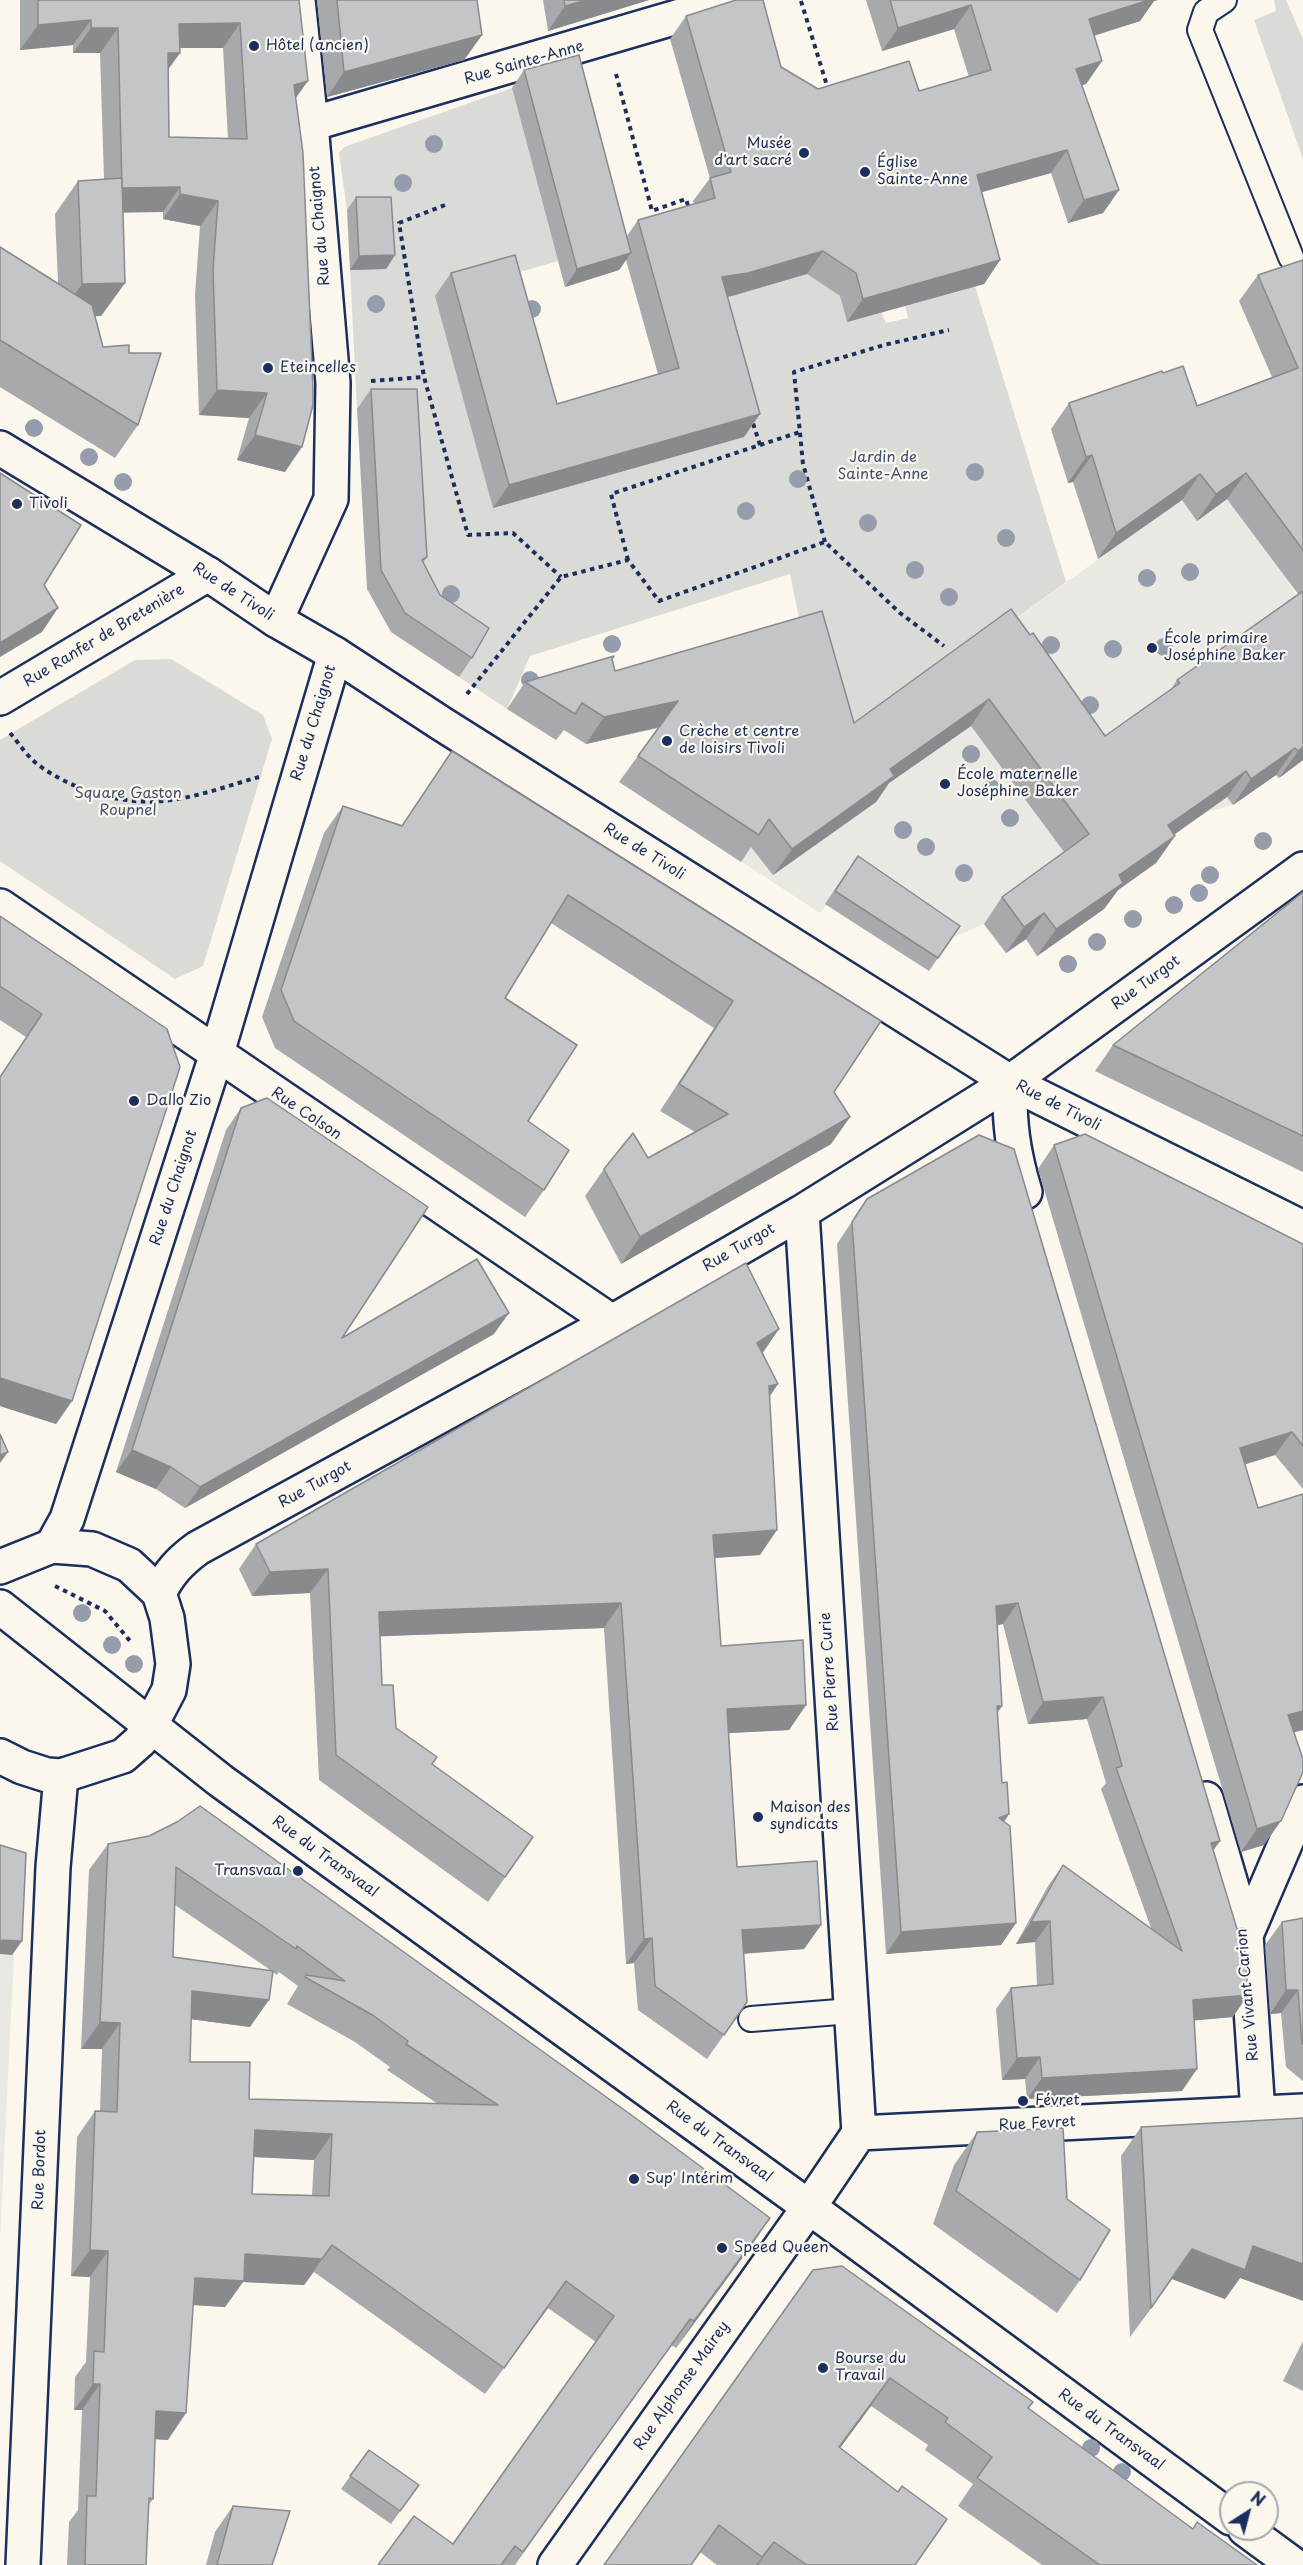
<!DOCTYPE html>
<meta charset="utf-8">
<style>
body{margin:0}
#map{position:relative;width:1303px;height:2565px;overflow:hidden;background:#fbf7ec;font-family:"Playpen Sans",sans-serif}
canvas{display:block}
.north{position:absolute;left:1219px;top:2481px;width:60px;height:60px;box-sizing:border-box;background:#fbf7ec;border:2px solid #a1a7b3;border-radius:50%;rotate:36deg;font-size:16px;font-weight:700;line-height:24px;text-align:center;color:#1b2f5e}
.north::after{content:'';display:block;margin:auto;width:21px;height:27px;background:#1b2f5e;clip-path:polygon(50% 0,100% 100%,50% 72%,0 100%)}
</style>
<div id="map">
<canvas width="1303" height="2565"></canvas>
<div class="north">N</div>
</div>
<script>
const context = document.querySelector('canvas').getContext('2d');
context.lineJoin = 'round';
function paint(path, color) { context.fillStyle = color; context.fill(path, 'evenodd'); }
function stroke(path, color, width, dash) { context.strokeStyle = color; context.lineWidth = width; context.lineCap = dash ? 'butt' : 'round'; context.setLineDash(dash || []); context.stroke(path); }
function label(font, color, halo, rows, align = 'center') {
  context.font = font + ' "Playpen Sans",sans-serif'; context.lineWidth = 4.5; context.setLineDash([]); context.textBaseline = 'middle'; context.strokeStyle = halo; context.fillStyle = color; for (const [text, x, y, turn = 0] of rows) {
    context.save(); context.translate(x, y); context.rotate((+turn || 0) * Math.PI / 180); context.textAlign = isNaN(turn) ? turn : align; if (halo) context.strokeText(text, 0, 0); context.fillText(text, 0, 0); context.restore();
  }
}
paint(new Path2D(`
 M1257 444 1288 582 1303 606 1279 778 1276 775 1233 805 1206 812 1149 851 1156 863 1101 902 1104 909 1037 956 1026 939 1006 953 983 924 950 939 929 971 826 905 820 913 710 841Z
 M0 1857 14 1955 0 2239Z`), '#eae8e2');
paint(new Path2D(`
 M1274 0H1286L1303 39V159L1254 20 1276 11Z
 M512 88 558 261 478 284 493 508 744 437 706 302 807 274 840 296 847 322 881 312 886 323 908 318 905 305 975 286 1066 582 836 749 803 638 790 574 530 656 507 709 459 677 475 647 426 614 403 408 357 409 350 270 382 210H347L339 153 344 147Z
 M171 659 263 715 272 739 203 966 175 979 0 861V740L135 660Z`), '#dadad7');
const lane = new Path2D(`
 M1224 0 1206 12 1200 30 1291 257
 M751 2019 851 2011`);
const street = new Path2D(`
 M311 124 735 0
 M276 620 331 499 333 383 311 124 298 0
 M0 698 208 574
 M0 906 612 1322
 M1010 1082C1009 1123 1013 1153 1025 1192
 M802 1212 859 2133
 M52 1546 67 1519 217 1053 335 654
 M0 1567 52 1546 92 1549 129 1565 159 1593 167 1618 173 1664 169 1690 158 1711 140 1741 123 1756 61 1776 47 1775 22 1767 0 1756
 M159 1593C169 1573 180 1561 198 1548L612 1322 802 1212 1010 1082 1303 869
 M1206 1799 1246 1935 1258 2113
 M1246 1935 1303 1802
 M23 2565 53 1867 61 1776
 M555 2565 809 2207`);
const secondary = new Path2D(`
 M0 448 208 574 276 620 335 654 442 724 1010 1082 1303 1228
 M0 1607 221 1781 809 2207 1231 2518
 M809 2207 859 2133 1303 2111
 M1245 2529 1294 2565`);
stroke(lane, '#1b2f5e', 28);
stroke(street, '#1b2f5e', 38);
stroke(secondary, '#1b2f5e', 38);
stroke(new Path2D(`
 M801 1 828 89
 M616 74 652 211 686 199 689 209
 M445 205 399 223 424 377 468 535 513 533 561 577
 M371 381 424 377
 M760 445 800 432
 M825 542 803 464 794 372 884 345 949 330
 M628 560 611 494 760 445 752 420
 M467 694 561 577 628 560 659 601 825 542 900 613 944 646
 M10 733C19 743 26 755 37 764 73 791 126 807 171 800 201 796 230 785 259 777
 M55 1586 105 1611 130 1641`), '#1b2f5e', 4, [4.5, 4.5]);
stroke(lane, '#fbf7ec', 24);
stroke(street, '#fbf7ec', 33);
stroke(secondary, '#fbf7ec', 33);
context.fillStyle = '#959cab';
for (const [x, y] of [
 [434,144],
 [403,183],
 [376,304],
 [532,309],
 [34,428],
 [89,457],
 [975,472],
 [798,479],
 [123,482],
 [746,511],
 [868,523],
 [1006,538],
 [915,570],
 [1190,572],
 [1147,578],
 [451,594],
 [949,597],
 [612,644],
 [1051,645],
 [1164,647],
 [1113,649],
 [530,680],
 [1090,705],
 [971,754],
 [991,788],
 [1010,818],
 [903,830],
 [1263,841],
 [926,847],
 [964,873],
 [1210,875],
 [1199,893],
 [1174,905],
 [1133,919],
 [1097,942],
 [1068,964],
 [82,1613],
 [112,1645],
 [134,1664],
 [1091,2448],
 [1122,2472]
]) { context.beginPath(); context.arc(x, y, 9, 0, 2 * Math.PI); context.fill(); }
paint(new Path2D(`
 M20 0H299L285 472 237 460 249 418 199 415 195 295 200 226 163 219V212H123L125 283 101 316H95L103 347 129 353 138 425 115 458 0 387V247L58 283 55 214 78 181 104 179 100 53H73V45L20 50ZM179 48H223L228 139 169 137 168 69 180 53Z
 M317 0H477L482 35 464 60 327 97Z
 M543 0H649L548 31Z
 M866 0H1158L1154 1 1140 21 1094 36 1102 61 1086 84 1082 85 1119 190 1103 213 1068 223 1051 173 981 192 1000 260 984 284 847 322 840 296 807 274 727 296 744 437 493 508 435 296 451 273 557 404 658 374 626 260 619 270 565 287 512 88 524 70 627 236 638 220 694 204 693 201 710 178 670 39 686 16 781 67 818 89 919 91 969 77 954 29 882 51Z
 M356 197 395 255 386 269 350 270 347 210Z
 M1303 260V760L1279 778 1276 775 1233 805 1227 797 1174 835 1175 836 1156 863 1118 890 1104 909 1037 956 1026 939 1006 953 984 924 1002 897 1064 852 971 726 889 783 876 802 773 875 751 847 741 862 619 782 658 728 586 744 564 730 556 740 507 709 525 682 612 659 615 671 854 723 1030 635 1105 736 1171 689 1177 680 1298 594 1227 499 1197 521 1182 500 1098 559 1073 482 1068 483 1051 429 1069 403 1163 373 1197 406 1272 377 1239 301 1258 275Z
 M371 389 427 557 423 563 472 658 459 677 391 632 367 589 357 409Z
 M452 751 881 1021 834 1092 850 1117 831 1144 621 1264 585 1196 604 1169 648 1158 695 1132 660 1111 714 1028 551 923 505 998 528 1121 544 1190 525 1217 275 1048 262 1017 324 833 343 806 402 825Z
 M848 870 960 926 929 971 825 904Z
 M1303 892V1172L1095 1071 1113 1045Z
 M0 916 167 1029 72 1401 56 1424 0 1406V1076L26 1037 0 1020Z
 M241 1108 342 1338 494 1334 185 1508 156 1489 116 1472 226 1130Z
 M1054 1145 1303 1244V1489L1275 1455 1245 1464 1258 1508 1303 1494V1730L1294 1732 1264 1845 1241 1852 1038 1169Z
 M867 1199 1213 1850 1233 2017 1194 2020 1182 2091 1027 2099 1025 2079 1002 2080 996 2009 1011 1988 1037 1985 1035 1942 1016 1944 1048 1886 1063 1865 1151 1928 1101 1789 1106 1783 1087 1719 1028 1724 1003 1624 997 1625 1002 1706 997 1713 1002 1783 1009 1814 1004 1822 1016 1923 1001 1945 886 1954 837 1244Z
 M763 1353 778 1384 770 1396 760 1555 715 1558 721 1646 806 1705 789 1730 729 1733 737 1867 821 1925 804 1949 743 1954 747 2002 707 2059 638 2010 634 1963 626 1964 604 1628 380 1636 382 1685 396 1728 432 1764 533 1837 488 1902 319 1780 310 1593 252 1596 239 1569 256 1544Z
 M149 1836 770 2218 676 2348 671 2345 515 2565H378L453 2544 596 2342 548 2308 485 2394 314 2272 304 2285 243 2282 225 2307 193 2305 168 2440 155 2439 153 2499 148 2506 146 2565H67L69 2522 78 2510 82 2410H74L75 2377 86 2362 90 2277 71 2276 77 2137 95 2111H100L102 2049H81L89 1870 108 1844ZM175 1905 266 1967 271 1971 173 1957ZM273 1972 277 1975 279 1972 298 1986 287 2004 355 2042 390 2067 387 2070 438 2104 249 2099 190 2062 191 2019 250 2027ZM253 2157 314 2160 312 2195 252 2194Z
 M1303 1918V2081L1286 2067 1281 2013 1270 2014 1265 1945 1282 1922Z
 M1141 2127 1240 2278 1225 2299 1172 2279 1130 2337 1121 2156Z
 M977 2132 1067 2199 1080 2280 1057 2313 933 2224 954 2165Z
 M813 2270 1028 2409 1193 2529 1257 2565H1042L958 2506 973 2484 925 2450 928 2445 871 2406 840 2448 915 2565H717L700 2552Z
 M1303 2341V2391L1283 2381Z
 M369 2450 419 2485 391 2524 341 2489Z
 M233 2506 272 2565H206L215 2532Z`), '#a8a9ad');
paint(new Path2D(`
 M586 0H649L548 31 565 6Z
 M1142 0H1158L1154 1 1140 21 1073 42 1089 19Z
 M971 5 954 29 882 51 898 28Z
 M91 20 73 45 20 50 38 25Z
 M240 23 223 48H161L179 24Z
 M91 28H118L100 53H73Z
 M482 35 464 60 327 97 344 72Z
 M168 53H180L162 78Z
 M1102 61 1086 84 1060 92 1076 69Z
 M308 81 290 106 294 85Z
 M1067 150 1051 173 961 198 977 175Z
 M180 187 163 212 105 213 122 188Z
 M1119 190 1103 213 1068 223 1084 200Z
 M180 194 218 201 200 226 163 219Z
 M823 251 807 274 732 296 706 300 722 277Z
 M631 253 619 270 565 287 577 269Z
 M395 255 386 269 350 270 359 256Z
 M1000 260 984 284 847 322 863 299Z
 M125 283 101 316 59 317 82 284Z
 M217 390 267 393 249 418 199 415Z
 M760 414 744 437 493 508 509 485Z
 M255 435 302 447 285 472 237 460Z
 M1092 455 1073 482 1068 483 1086 457Z
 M1246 473 1227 499 1197 521 1216 494Z
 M1200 474 1182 500 1098 559 1116 533Z
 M58 608 42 632 0 657V643Z
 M989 699 971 726 889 783 876 802 773 875 792 849 890 769Z
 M678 701 659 727 586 744 604 717Z
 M1303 747V760L1279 778 1298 751Z
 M1295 748 1276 775 1233 805 1251 779Z
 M1246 771 1227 797 1149 852 1168 825Z
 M1175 836 1156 863 1118 890 1104 909 1037 956 1056 929 1119 875Z
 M1044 913 1026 939 1006 953 1024 927Z
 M850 1117 831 1144 621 1264 640 1237Z
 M509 1313 494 1334 185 1508 200 1487Z
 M779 1329 762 1354 757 1343Z
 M0 1378 72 1401 56 1424 0 1406Z
 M778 1384 761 1408 769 1386Z
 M1292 1432 1275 1455 1224 1471 1240 1448Z
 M132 1450 171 1467 156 1489 116 1472Z
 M8 1452 0 1463V1455Z
 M777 1530 760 1555 696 1559 713 1535Z
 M328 1569 310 1593 252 1596 270 1572Z
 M621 1603 604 1628 362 1637 379 1612Z
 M1018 1603 1003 1624 981 1628 996 1606Z
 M1103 1697 1087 1719 1028 1724 1043 1702Z
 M806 1705 789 1730 710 1734 727 1709Z
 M997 1706H1002L987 1727Z
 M1303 1711V1730L1272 1738 1288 1715Z
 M1009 1814 994 1836 999 1818Z
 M1281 1821 1264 1845 1241 1852 1257 1829Z
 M1220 1841 1205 1862 1211 1843Z
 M1050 1921 1035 1942 1016 1944 1031 1922Z
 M1016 1923 1001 1945 886 1954 901 1932Z
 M821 1925 804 1949 724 1955 742 1930Z
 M652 1938 634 1963 626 1964 644 1939Z
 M0 1940 22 1941 12 1955 0 1954Z
 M1286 1990H1298L1281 2013 1270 2014Z
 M192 1991 269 2000 250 2027 174 2017Z
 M1248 1995 1233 2017 1178 2022 1193 2000Z
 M100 2022 120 2023 102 2049H81Z
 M1040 2057 1025 2079 1002 2080 1017 2058Z
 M1197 2069 1182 2091 1027 2099 1042 2078Z
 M255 2130 332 2134 314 2160 236 2156Z
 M770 2218 752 2245 676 2348 694 2321Z
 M332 2245 304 2285 243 2282 225 2307 177 2304 195 2278 245 2254Z
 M1253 2246 1303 2264V2301L1240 2278 1225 2299 1172 2279 1130 2337 1192 2249Z
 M90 2250 108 2251 90 2277 71 2276Z
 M566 2281 548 2308 485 2394 504 2368Z
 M890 2378 871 2406 820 2475 839 2447Z
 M93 2384H100L82 2410H74Z
 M156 2411 186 2413 168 2440 138 2438Z
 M774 2542 758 2565H756L762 2557Z`), '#888a8d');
const building = new Path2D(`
 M38 0H299L308 81 294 85 303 153 313 390V405L302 447 255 435 267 393 217 390 213 270 218 201 180 194V187L122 188 118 28H91V20L38 25ZM240 23 247 139 169 137 168 53H180L179 24Z
 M337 0H477L482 35 344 72Z
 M564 0H586L565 6Z
 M736 0H763L781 67 818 89 909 61 919 91 991 70 971 5 898 28 890 0H1149L1089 19 1102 61 1076 69 1119 190 1084 200 1067 150 977 175 1000 260 863 299 856 273 823 251 748 273 722 277 760 414 509 485 451 273 515 255 557 404 679 368 638 220 715 198 710 178 731 172 686 16Z
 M579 55 631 253 577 269 524 70Z
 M122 178 125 283 82 284 78 181Z
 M356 197H391L395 255 359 256Z
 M0 247 92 305 103 347 129 345V353H161L138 425 0 340Z
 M1303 260V550L1246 473 1216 494 1200 474 1116 533 1092 455 1086 457 1069 403 1162 371 1163 373 1183 366 1197 406 1298 368 1258 275Z
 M371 389H417L427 557 422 560 440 595 489 628 472 658 405 613 381 570Z
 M0 473 81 525 44 585 58 608 0 643Z
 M1303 591V747L1298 751 1295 748 1251 779 1246 771 1168 825 1175 836 1119 875 1123 883 1056 929 1044 913 1024 927 1002 897 1089 834 989 699 890 769 894 776 792 849 769 819 759 835 638 756 678 701 604 717 582 703 575 714 525 682 614 656 612 659 615 671 822 611 854 723 1011 609 1030 635 1033 633 1105 736 1180 683 1177 680Z
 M452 751 881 1021 834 1092 850 1117 640 1237 604 1169 633 1133 648 1158 728 1114 679 1084 733 1001 568 895 505 998 577 1045 528 1121 569 1150 544 1190 294 1021 281 990 343 806 402 826Z
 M858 856 960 926 938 958 835 891Z
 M1303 892V1136L1113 1045Z
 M0 916 167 1029 180 1067 72 1401 0 1378V1077L42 1014 0 986Z
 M267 1098 428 1207 342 1338 477 1259 509 1313 200 1487 171 1467 132 1450 241 1108Z
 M1085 1134 1303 1244V1446L1292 1432 1240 1448 1258 1508 1303 1494V1711L1288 1715 1303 1759V1772L1281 1821 1257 1829 1054 1145Z
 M979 1135 1014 1149 1220 1841 1211 1843 1237 1929 1243 1928 1248 1995 1193 2000 1197 2069 1042 2078 1040 2057 1017 2058 1011 1988 1053 1984 1050 1921 1031 1922 1063 1865 1182 1951 1116 1768 1122 1766 1103 1697 1043 1702 1018 1603 996 1606 1002 1706H997L1002 1783 1007 1782 1009 1814 999 1818 1010 1826 1016 1923 901 1932 852 1222 867 1199Z
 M746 1263 779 1329 757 1343 778 1384 769 1386 777 1530 713 1535 721 1646 803 1640 806 1705 727 1709 737 1867 817 1861 821 1925 742 1930 747 2002 724 2035 655 1986 652 1938 644 1939 621 1603 379 1612 382 1685H393L396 1728 437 1757 432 1764 533 1837 505 1877 336 1755 328 1569 270 1572 256 1544Z
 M0 1434 8 1452 0 1455Z
 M200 1806 630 2114 770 2218 694 2321 690 2319 523 2552 515 2546 501 2565H378L414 2516 453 2544 614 2316 566 2281 504 2368 332 2245 322 2259 245 2254 244 2281 195 2278 186 2413 156 2411 153 2499 149 2498 146 2565H85L87 2496H96L100 2384H93L94 2351 104 2352 108 2251 90 2250 95 2111 117 2112 120 2023 100 2022 108 1844 149 1836 177 1822ZM176 1867 296 1949 297 1946 345 1981 306 1975 305 1977 374 2016 408 2041 406 2044 498 2105 249 2099 250 2062H190L192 1991 269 2000 273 1971 173 1957ZM255 2130 332 2134 329 2196 252 2194Z
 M0 1845 26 1853 22 1941 0 1940Z
 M1303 1918V2044H1302L1298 1990H1286L1282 1922Z
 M1303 2118V2264L1253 2246 1245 2270 1192 2249 1151 2308 1141 2127Z
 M1063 2128 1067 2199 1110 2230 1080 2280 956 2191 977 2132Z
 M842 2266 1033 2402 1028 2408 1193 2529 1197 2522 1257 2565H1100L977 2478 992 2457 945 2422 948 2418 890 2378 839 2447 898 2492 902 2486 947 2519 915 2565H807L774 2542 762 2557 719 2525 691 2565H604L813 2270Z
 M369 2450 419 2485 400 2511 350 2476Z
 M233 2506 290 2511 272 2565H217Z`);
paint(building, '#c3c5c9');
stroke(building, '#888a8d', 1.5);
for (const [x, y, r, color] of [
 [254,46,6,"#1b2f5e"],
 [804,153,6,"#1b2f5e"],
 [865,172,6,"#1b2f5e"],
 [268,368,6,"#1b2f5e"],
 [17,504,6,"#1b2f5e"],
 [1152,648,6,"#1b2f5e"],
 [667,741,6,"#1b2f5e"],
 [945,784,6,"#1b2f5e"],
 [134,1101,6,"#1b2f5e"],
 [758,1817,6,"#1b2f5e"],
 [298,1871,6,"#1b2f5e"],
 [1023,2101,6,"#1b2f5e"],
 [634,2179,6,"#1b2f5e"],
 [722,2248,6,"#1b2f5e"],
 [823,2368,6,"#1b2f5e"]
]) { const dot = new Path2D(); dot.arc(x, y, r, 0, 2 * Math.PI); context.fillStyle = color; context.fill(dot); stroke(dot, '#fbf7ec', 2); }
label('15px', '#1b2f5e', '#fbf7ec', [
 ["Hôtel (ancien)",266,46],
 ["Musée",792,144,"right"],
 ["d'art sacré",792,161,"right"],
 ["Église",877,163],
 ["Sainte-Anne",877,180],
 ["Eteincelles",280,368],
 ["Tivoli",29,504],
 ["École primaire",1164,639],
 ["Joséphine Baker",1164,656],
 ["Crèche et centre",679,732],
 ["de loisirs Tivoli",679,749],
 ["École maternelle",957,775],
 ["Joséphine Baker",957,792],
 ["Dallo Zio",146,1101],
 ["Maison des",770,1808],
 ["syndicats",770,1825],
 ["Transvaal",286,1871,"right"],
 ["Févret",1035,2101],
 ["Sup' Intérim",646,2179],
 ["Speed Queen",734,2248],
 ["Bourse du",835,2359],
 ["Travail",835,2376]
], 'left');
label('15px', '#1b2f5e', '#fbf7ec', [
 ["Rue Sainte-Anne",524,63,-16],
 ["Rue du Chaignot",320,226,-95],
 ["Rue de Tivoli",233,592,33],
 ["Rue Ranfer de Bretenière",104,636,-31],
 ["Rue du Chaignot",314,723,-73],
 ["Rue de Tivoli",644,852,32],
 ["Rue Turgot",1146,983,-36],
 ["Rue de Tivoli",1058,1106,27],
 ["Rue Colson",306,1114,34],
 ["Rue du Chaignot",174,1188,-72],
 ["Rue Turgot",739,1248,-30],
 ["Rue Turgot",315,1485,-29],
 ["Rue Pierre Curie",830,1672,-94],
 ["Rue du Transvaal",325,1857,36],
 ["Rue Vivant Carion",1248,1995,-95],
 ["Rue Fevret",1037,2124,-3],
 ["Rue du Transvaal",719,2142,36],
 ["Rue Bordot",40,2170,-88],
 ["Rue Alphonse Mairey",682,2386,-55],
 ["Rue du Transvaal",1111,2430,36]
]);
label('15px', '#415176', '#fbf7ec', [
 ["Jardin de",883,458],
 ["Sainte-Anne",883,475],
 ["Square Gaston",128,794],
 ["Roupnel",128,811]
]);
</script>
